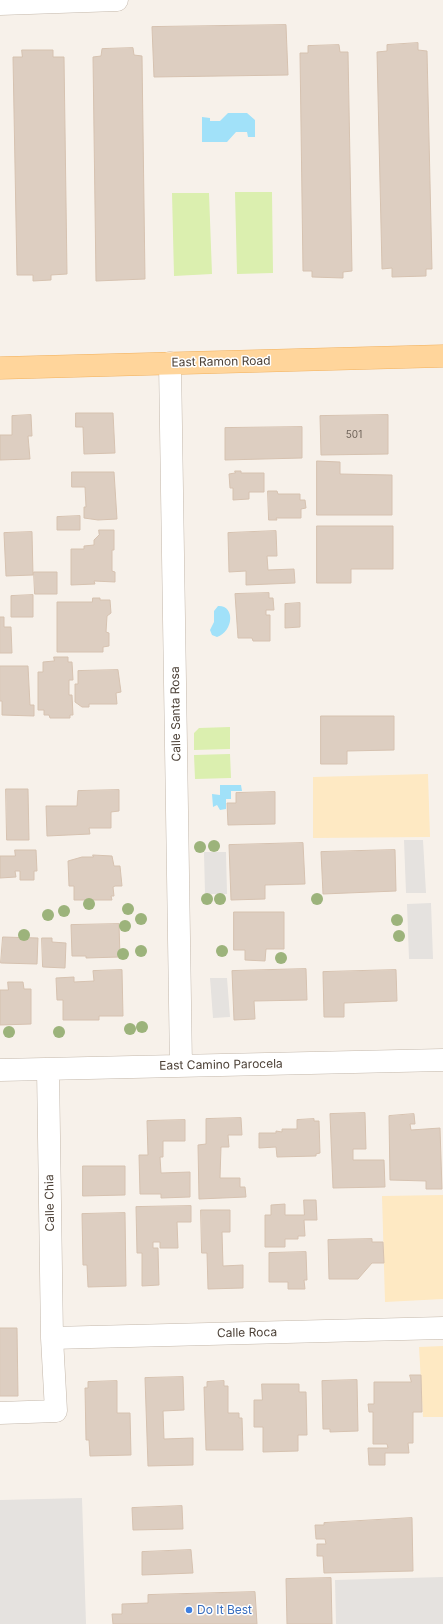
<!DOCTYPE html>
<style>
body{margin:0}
canvas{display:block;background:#f7f1ea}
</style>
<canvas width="443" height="1624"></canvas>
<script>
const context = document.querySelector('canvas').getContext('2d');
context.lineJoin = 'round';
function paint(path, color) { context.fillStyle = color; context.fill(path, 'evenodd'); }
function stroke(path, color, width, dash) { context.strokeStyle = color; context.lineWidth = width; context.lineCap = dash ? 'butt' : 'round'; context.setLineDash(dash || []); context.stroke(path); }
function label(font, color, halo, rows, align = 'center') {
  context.font = font + ' Inter,sans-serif'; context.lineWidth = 3; context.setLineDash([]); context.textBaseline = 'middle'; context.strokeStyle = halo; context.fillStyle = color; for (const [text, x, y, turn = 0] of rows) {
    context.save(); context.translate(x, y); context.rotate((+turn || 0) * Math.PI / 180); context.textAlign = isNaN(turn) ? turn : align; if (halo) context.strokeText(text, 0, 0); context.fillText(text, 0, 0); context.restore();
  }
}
paint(new Path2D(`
 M235 192H272L273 273 237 274Z
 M172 193H209L212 274 174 276Z
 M230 727V749L194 750V733L199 728Z
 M230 754 231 778 195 779 194 755Z`), '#dbefaf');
paint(new Path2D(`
 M428 774 430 837 313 838V777Z
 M443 1195V1299L385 1302 382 1196Z
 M443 1346V1417H423L419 1347Z`), '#fee9c3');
paint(new Path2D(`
 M404 840H423L426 893H406Z
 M204 852H226L227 894H205Z
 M431 903 433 959H409L407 904Z
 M210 978H227L230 1017 213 1018Z
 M82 1498 86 1624H0V1500Z
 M443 1577V1624H336L335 1580Z`), '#e5e2df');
paint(new Path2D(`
 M228 113H247L255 120V137H248L247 132H236L227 142H202V117L210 118V121H220Z
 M218 606C235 605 234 631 217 637L212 635 210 630 214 622V611Z
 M220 785H241L242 791H231V799H226V809L220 810 217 805 213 807 212 794 220 795Z`), '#a1e1f9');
const building = new Path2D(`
 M286 25 288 75 154 77 152 27Z
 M418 43V50L427 51 432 269H426V276L392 277V268L382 269 377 52 387 51V45Z
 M339 45 340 52H348L352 271 343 272V278L312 277V271H303L300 53H308V46Z
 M133 48 134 55 142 56 145 279 96 281 93 57 101 56 102 49Z
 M22 50H53V57H64L67 274 51 275V280L33 281V275H17L13 57H22Z
 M76 413H113L115 453 84 454 83 427H76Z
 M31 415 32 436H28L30 459 0 460V435H12V416Z
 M388 415V454L321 455 320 416Z
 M302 427V458L225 460V428Z
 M317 461 340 462V474L392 475V515H317Z
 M235 471H241V473H264V492H249V499L233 500V488H230L229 474 235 473Z
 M72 472H114L117 519 98 520 84 518V507H86L85 487H72Z
 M268 491H277L278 494H300V500H305L306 508 301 509V518H276L277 520H269Z
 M80 516V530H57V517Z
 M317 526H393V569H351V583H317Z
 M99 530H114V550H112V571L115 572V582L94 581 95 584 71 585V549H84V546L94 545V540L99 535Z
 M276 531 277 556H267L268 570 294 569 295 583 246 585V571L229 572 228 533Z
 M32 532 33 575 6 576 4 533Z
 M34 572H57V594H35Z
 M269 593V598H273L274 610H266V615H270V641H253L252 638H238L235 594Z
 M33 595V617H11V596Z
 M93 598H100V600H110L111 613 107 616 106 632 109 633V646L103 647V652H57V602H92Z
 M300 603V627L285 628V604Z
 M0 617H4V627H11L12 653H0Z
 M54 657H68V662H72L73 680H69V695H72L73 715H70V718H50L49 715H44V710H38V672H43V662L54 661Z
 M0 666H28L30 705H34V716L2 715V701H0Z
 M118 670 121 692 116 693 117 704H89V707H82L75 702V684H78V671Z
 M321 716H394V750L347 751V764H321Z
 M6 789H28L29 840H7Z
 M119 790V811L111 812V828H89L90 834 47 836 46 806H77L78 791Z
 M275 792V824L228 825 227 803H236V793Z
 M303 843 305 884 265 885V899L231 900 229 845Z
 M15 850H36L37 871H34V880H20V871H15L16 877 0 878V856H15Z
 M395 850 396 891 323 894 321 852Z
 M93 855 112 856 114 866H120L122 886H115L113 887 114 896H111L112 900H74V886H69L68 861 82 857H93Z
 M234 912H284V949H266L265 961 245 960V950H234Z
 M119 924 120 957 86 958V956H72L71 925Z
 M3 937 38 938 37 964 1 963Z
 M42 938H52V942L66 943 65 968 43 967Z
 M306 969 307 1000 254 1001 255 1019 234 1020 232 971Z
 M122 970 123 1016H99V1020H63V1000H57L56 978 74 977V982L94 981 93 971Z
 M396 970 397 1001 344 1003V1017H324L323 972Z
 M8 982H23L24 989H31V1024L0 1025V990H8Z
 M365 1113 366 1149H353V1160H384L385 1187 333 1188 330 1114Z
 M414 1114 415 1124H410L411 1130 440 1128 442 1189H426V1181L390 1180 389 1116Z
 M241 1118 242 1135H228L229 1147H221L220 1178H240V1187H245L246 1197 199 1199 198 1145 206 1144V1119Z
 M314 1119V1121H319L320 1153 316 1154V1156L277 1157 276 1147 259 1148V1133H276V1131L282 1132V1129H297V1120Z
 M185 1120V1141H163V1157H160L161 1173 190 1172V1197L161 1198V1194H140L139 1155H148L147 1121Z
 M83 1166H125V1195L83 1196Z
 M304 1200H316L317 1220H304L305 1236H298V1239H285V1247H265V1215H271V1205L285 1204V1215H304Z
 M191 1206V1222H177L178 1248H160V1242H153V1248H158L159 1285 142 1286V1253H137L136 1207Z
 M201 1210H230V1232H222L223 1266 243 1265V1288L208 1289 207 1253H202Z
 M125 1213 126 1286 88 1287 87 1265H83L82 1214Z
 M372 1239V1242H383L384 1263H372L358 1279H329L328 1240Z
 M306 1252 307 1280H304L305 1289H288V1282H269V1253Z
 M0 1328H17L18 1396H0Z
 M410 1375H421L422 1412H413V1443H408L409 1453H385V1465H369L368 1448H388L387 1444H373V1412H369L368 1404H374V1382H411Z
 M183 1377 184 1410 163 1411 164 1439 193 1438V1465L148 1466 145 1378Z
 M357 1380 358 1431 330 1432V1429H323L322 1381Z
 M117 1381V1413H130L131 1455 90 1456 89 1440H86L85 1388H88V1382Z
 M224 1381V1386H228V1413H239V1418H242L243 1450H206L204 1387H207V1382Z
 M262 1384H299V1392H306L307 1435H298V1451L263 1452V1427H254V1400H262Z
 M182 1506 183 1529 133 1530 132 1508Z
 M412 1518 413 1571 324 1573 323 1556H317V1544H326L325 1539H316L315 1525H324V1523Z
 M191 1550 193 1573 142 1575V1552Z
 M331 1578 332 1624H287L286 1579Z
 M255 1592 257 1624H113L112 1614H122V1604L148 1603V1595Z`);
paint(building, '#ddcec1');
stroke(building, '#d6c2b0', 1);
const minor = new Path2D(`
 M0 4 117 0
 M170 363 181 1066
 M0 1070 443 1060
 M52 1338 443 1328
 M0 1413 56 1411 52 1338 48 1069`);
const major = new Path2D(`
 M0 368 443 356`);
stroke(minor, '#c4b8ab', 23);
stroke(major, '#f2b15d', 23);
stroke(minor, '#fff', 22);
stroke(major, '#ffd59b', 22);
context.fillStyle = '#9cb37b';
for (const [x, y] of [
 [214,846],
 [200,847],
 [207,899],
 [220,899],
 [317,899],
 [89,904],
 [128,909],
 [64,911],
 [48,915],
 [141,919],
 [397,920],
 [125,926],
 [24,935],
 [399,936],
 [141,951],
 [222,951],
 [123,954],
 [281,958],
 [142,1027],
 [130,1029],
 [9,1032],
 [59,1032]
]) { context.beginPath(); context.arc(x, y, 6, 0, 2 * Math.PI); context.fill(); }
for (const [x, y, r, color] of [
 [189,1610,4,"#3f7fe0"]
]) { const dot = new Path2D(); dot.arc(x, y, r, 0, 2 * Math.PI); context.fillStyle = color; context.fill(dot); stroke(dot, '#fff', 1.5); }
label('10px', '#70645a', null, [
 ["501",354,435]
]);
label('12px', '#4c4137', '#fff', [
 ["East Ramon Road",221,362,-1],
 ["Calle Santa Rosa",176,714,-91],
 ["East Camino Parocela",221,1065,-1],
 ["Calle Chia",50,1203,-91],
 ["Calle Roca",247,1333,-1]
]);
label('12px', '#366cbe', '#fff', [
 ["Do It Best",197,1610]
], 'left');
</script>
